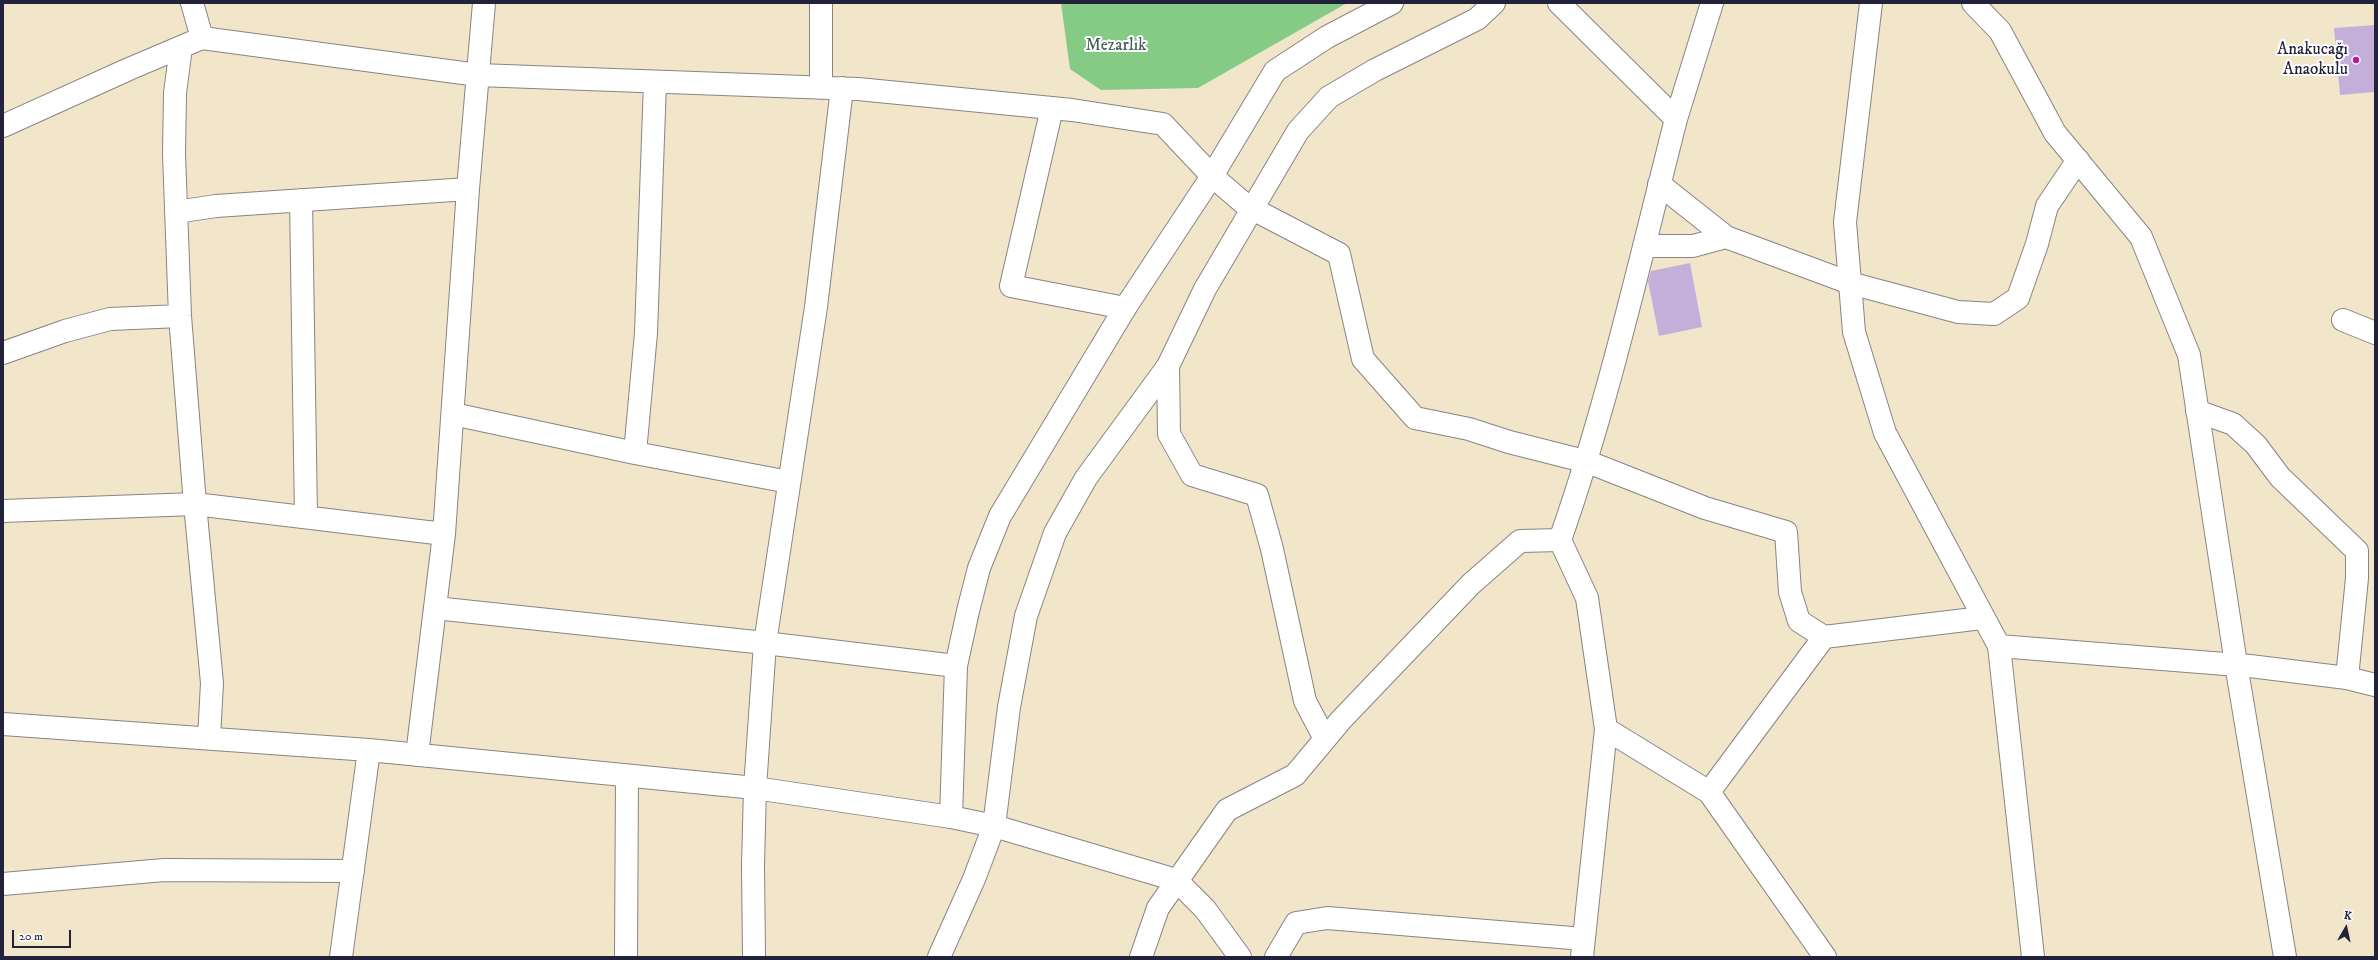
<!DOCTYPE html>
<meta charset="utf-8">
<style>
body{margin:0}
#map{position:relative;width:2378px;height:960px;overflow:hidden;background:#f1e5ca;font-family:"IM FELL DW Pica",serif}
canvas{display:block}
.frame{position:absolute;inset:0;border:4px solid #22223b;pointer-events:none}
.north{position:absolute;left:2326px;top:908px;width:40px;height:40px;-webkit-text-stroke:3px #fff;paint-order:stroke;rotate:9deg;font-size:11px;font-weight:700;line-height:16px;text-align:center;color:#22223b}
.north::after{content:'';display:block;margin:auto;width:14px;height:18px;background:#22223b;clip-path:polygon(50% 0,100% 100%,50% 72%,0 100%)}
.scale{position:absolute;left:12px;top:930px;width:59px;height:18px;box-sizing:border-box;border:2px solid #22223b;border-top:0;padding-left:5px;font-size:12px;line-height:14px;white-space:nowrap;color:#22223b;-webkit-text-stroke:3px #fff;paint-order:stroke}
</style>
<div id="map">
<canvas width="2378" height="960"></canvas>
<div class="frame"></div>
<div class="north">K</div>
<div class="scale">20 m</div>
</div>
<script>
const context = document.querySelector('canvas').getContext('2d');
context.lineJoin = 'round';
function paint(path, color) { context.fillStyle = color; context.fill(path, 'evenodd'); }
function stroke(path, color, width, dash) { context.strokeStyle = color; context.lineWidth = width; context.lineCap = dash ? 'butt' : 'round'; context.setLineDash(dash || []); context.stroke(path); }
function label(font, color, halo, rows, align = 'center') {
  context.font = font + ' "IM FELL DW Pica",serif'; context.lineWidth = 4; context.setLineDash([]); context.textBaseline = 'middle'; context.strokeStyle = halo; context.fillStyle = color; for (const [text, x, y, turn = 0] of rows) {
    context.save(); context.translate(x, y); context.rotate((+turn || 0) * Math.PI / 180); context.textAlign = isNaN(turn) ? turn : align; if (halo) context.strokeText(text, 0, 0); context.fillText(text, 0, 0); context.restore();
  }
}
paint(new Path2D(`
 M1061 3H1347L1198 88 1101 90 1070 69Z`), '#86cb85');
paint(new Path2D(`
 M2375 25V92L2340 95 2334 28Z
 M1690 263 1702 327 1659 336 1648 281 1651 271Z`), '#c4afdb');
const street = new Path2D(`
 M192 3 202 38
 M1559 3 1676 119C1640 260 1608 403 1560 540L1587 598 1606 729 1582 957
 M181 47 175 93 174 154 180 316 195 504 212 683 209 738
 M821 88V3
 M1052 108 1011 286 1125 308
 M1676 119 1712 3
 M3 126 129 69 202 38 478 75 858 89 1072 110 1163 124 1212 176 1247 206 1339 254 1363 359 1415 418 1469 429 1509 442 1588 462 1705 508 1786 532 1790 592 1799 621 1824 637 1982 618
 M1659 184 1726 237 1850 283 1958 312 1994 314 2018 298 2037 244 2047 206 2078 160
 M301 200 306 517
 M176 212 216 206 468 189
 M1644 246H1693L1726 237
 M2343 320 2375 333
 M3 353 65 331 110 319 180 316
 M1168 366 1169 434 1192 475 1257 495 1272 549 1305 701 1325 739
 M2197 411 2233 424 2256 445 2280 477 2357 551V578L2347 678
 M453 414 635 453 789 482
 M635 453 646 333 655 82
 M3 511 195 504 444 534
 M435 608 765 643 956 666
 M3 724 369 750 755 788 951 817 994 826 1176 880 1205 909 1240 957
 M1606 729 1709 792 1825 957
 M417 755 444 534 468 189 484 3
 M1709 792 1824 637
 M3 884 164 870 353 871
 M341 957 369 750
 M626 957 627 777
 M754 957 753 865 755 788 765 643 816 307 842 88
 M1141 957 1158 908 1227 810 1295 775 1341 720 1471 584 1520 541 1560 540
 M1276 957 1296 923 1327 918 1584 939`);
const secondary = new Path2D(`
 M1871 3 1845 222 1854 332 1885 433 1999 646 2033 957
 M1973 3 2000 31 2055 133 2141 237 2189 355 2236 664 2285 957
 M1999 646 2250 666 2347 678 2375 685
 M951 817 956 666 968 611 979 568 1000 516 1125 308 1212 176 1275 71 1327 37 1392 3
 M939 957 974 879 994 826 1009 707 1026 616 1055 533 1086 478 1168 366 1205 289 1298 131 1329 97 1375 70 1477 19 1494 3`);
stroke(street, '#8a8482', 24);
stroke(secondary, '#8a8482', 24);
stroke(street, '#fff', 22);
stroke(secondary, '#fff', 22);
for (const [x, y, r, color] of [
 [2356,60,4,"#b5179e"]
]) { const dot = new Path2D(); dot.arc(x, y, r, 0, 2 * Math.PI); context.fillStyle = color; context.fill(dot); stroke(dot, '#fff', 1.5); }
label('17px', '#455d55', '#fff', [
 ["Mezarlık",1116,46]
]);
label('17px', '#22223b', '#fff', [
 ["Anakucağı",2348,50],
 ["Anaokulu",2348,70]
], 'right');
</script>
